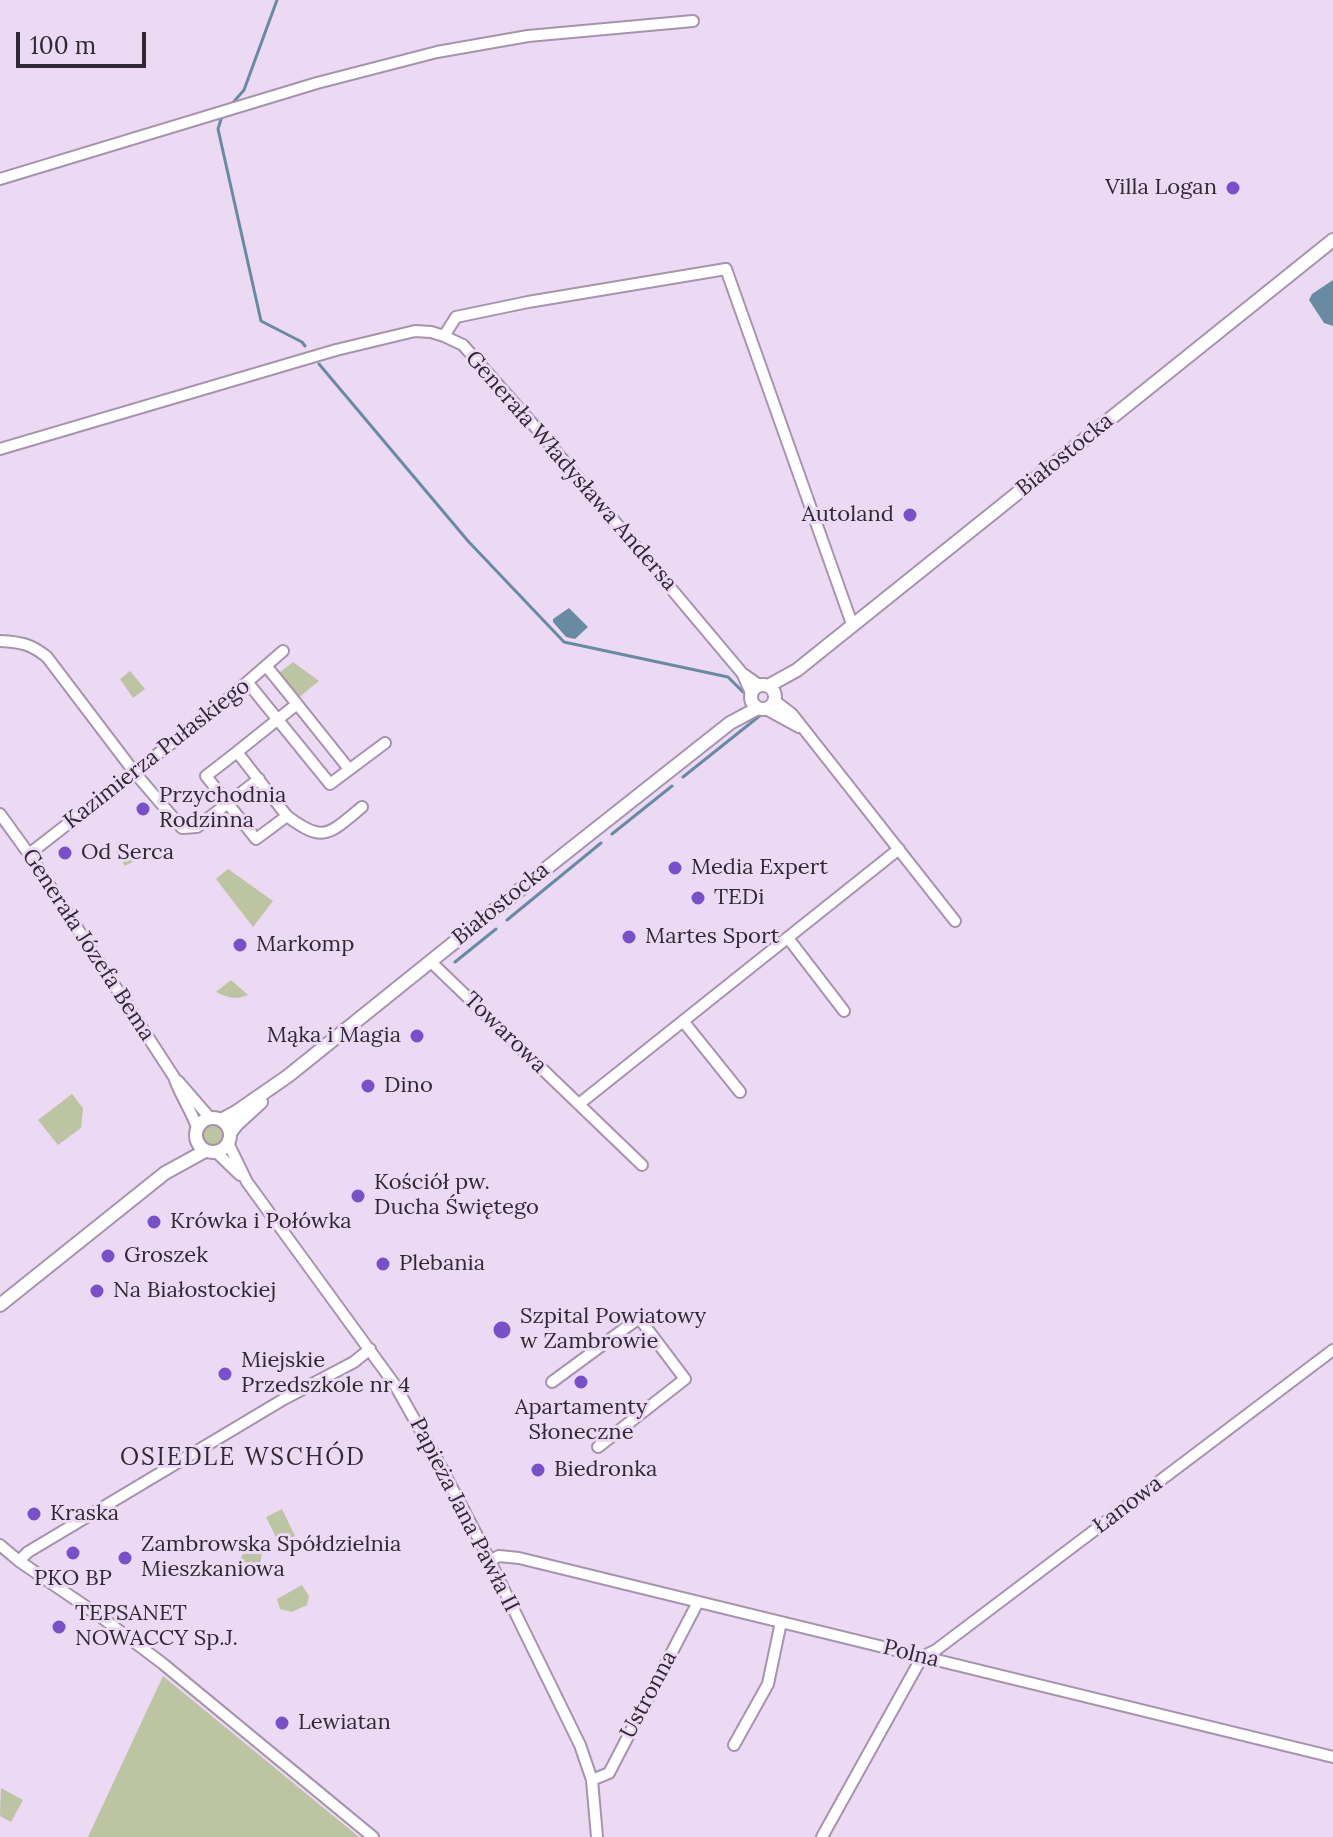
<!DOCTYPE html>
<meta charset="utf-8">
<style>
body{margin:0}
#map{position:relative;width:1333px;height:1837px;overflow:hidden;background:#ecd9f3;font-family:Lora,serif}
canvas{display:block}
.scale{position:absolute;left:16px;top:32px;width:130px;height:36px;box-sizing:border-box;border:4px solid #302933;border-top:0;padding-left:10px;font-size:24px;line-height:28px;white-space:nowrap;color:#302933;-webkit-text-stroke:6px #ecd9f3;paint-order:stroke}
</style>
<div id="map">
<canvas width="1333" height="1837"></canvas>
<div class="scale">100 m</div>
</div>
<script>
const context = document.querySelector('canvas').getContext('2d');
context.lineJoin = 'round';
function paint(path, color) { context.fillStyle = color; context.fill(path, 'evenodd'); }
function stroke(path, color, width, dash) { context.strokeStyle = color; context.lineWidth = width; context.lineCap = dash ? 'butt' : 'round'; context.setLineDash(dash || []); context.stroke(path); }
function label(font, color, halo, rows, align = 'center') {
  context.font = font + ' Lora,serif'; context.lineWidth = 6; context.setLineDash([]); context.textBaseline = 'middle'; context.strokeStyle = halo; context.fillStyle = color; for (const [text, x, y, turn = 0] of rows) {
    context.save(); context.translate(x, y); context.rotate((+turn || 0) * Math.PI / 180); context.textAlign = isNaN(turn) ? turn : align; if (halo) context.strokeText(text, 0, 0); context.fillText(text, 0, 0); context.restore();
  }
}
paint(new Path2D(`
 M293 662 319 681 298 698 279 673Z
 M130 671 145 689 133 698 120 679Z
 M125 843 138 859 125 866 116 851Z
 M228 869 273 901 253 927 216 879Z
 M231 980 248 995C235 1000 229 998 216 992Z
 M72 1094 83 1108 81 1128 58 1145 38 1120Z
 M203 1135a10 10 0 1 1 20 0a10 10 0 1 1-20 0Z
 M282 1509 295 1536 279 1544 266 1517Z
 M248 1544 262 1552 260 1565 239 1561Z
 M302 1585 309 1596 307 1605 292 1612 280 1609 277 1599Z
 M163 1676 359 1837H88Z
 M1 1788 23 1800 11 1822 0 1816Z`), '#bcc4a1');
paint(new Path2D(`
 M1333 280V326L1324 323 1309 300 1312 294Z
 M569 608 588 627 575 639 566 637 553 622V619Z`), '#698ba1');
stroke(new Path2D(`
 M230 106 244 90 277 0
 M222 116 218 129 261 321 302 342 305 346
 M319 364 468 541 564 642 728 677 743 692
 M683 777 762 714
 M612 834 672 786
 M507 920 601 843
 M455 962 496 929`), '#698ba1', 3);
const minor = new Path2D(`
 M0 179 317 83 437 52 528 36 693 21
 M444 336 456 317 528 302 726 269 852 624
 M0 449 336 350 415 331 431 332 444 336 463 345 537 429 742 673 759 685
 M0 641C21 642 31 644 47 657L135 773 182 828 197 827 259 779
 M267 667 297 704
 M743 675 751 693
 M248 683 330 784 385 743
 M775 701 792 714 955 921
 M766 709 799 727
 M237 752 287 816 256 839 206 776Z
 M237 752 297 704 349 769
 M0 814 29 854 174 1077C180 1095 191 1110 197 1127
 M287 816C324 844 329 834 362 807
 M29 854 222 704 283 651
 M788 938 844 1011
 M431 962 642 1165
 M683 1021 740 1092
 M178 1081 210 1118
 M579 1104 899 849
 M228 1143 247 1182 395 1385 440 1465 483 1547 580 1745 592 1780 597 1837
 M216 1152 240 1175
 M552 1382 639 1318 685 1379 598 1447
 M0 1545 19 1561 101 1617 162 1663 373 1837
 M19 1561 28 1552 284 1399 354 1362 370 1349
 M489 1561 499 1556 519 1558 1333 1757
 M922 1657 936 1650 1333 1350
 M734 1745 768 1684 781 1622
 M592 1780 609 1773 698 1602
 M822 1837 922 1657`);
const major = new Path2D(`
 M751 697a12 12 0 1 1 24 0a12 12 0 1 1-24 0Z
 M768 686 797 670 1333 240
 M196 1135a17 17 0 1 1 34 0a17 17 0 1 1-34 0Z
 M221 1120 236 1112 288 1076 558 859 730 723 758 708
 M230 1133 237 1124 261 1102
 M0 1305 165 1173 205 1151`);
stroke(minor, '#a693ac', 14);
stroke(major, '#a693ac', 16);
stroke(minor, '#fff', 10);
stroke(major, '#fff', 12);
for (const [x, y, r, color] of [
 [1233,188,8,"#7850c9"],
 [910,515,8,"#7850c9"],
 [143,809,8,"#7850c9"],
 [65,853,8,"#7850c9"],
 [675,868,8,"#7850c9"],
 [698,898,8,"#7850c9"],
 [629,937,8,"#7850c9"],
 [240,945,8,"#7850c9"],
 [417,1036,8,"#7850c9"],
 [368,1086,8,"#7850c9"],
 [358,1196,8,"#7850c9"],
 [154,1222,8,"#7850c9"],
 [108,1256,8,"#7850c9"],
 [383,1264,8,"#7850c9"],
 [97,1291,8,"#7850c9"],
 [502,1330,10,"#7850c9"],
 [225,1374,8,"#7850c9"],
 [581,1382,8,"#7850c9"],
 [538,1470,8,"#7850c9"],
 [34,1514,8,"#7850c9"],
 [73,1553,8,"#7850c9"],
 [125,1558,8,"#7850c9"],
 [59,1627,8,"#7850c9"],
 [282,1723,8,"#7850c9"]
]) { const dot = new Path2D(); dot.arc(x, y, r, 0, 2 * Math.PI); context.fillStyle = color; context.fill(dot); stroke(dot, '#ecd9f3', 3); }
label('22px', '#302933', '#ecd9f3', [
 ["Villa Logan",1217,188,"right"],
 ["Autoland",894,515,"right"],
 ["Przychodnia",159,796],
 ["Rodzinna",159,821],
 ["Od Serca",81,853],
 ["Media Expert",691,868],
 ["TEDi",714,898],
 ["Martes Sport",645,937],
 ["Markomp",256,945],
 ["Mąka i Magia",401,1036,"right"],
 ["Dino",384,1086],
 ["Kościół pw.",374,1183],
 ["Ducha Świętego",374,1208],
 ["Krówka i Połówka",170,1222],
 ["Groszek",124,1256],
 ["Plebania",399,1264],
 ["Na Białostockiej",113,1291],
 ["Szpital Powiatowy",520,1317],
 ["w Zambrowie",520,1342],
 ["Miejskie",241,1361],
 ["Przedszkole nr 4",241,1386],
 ["Apartamenty",581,1408,"center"],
 ["Słoneczne",581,1433,"center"],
 ["Biedronka",554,1470],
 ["Kraska",50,1514],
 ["Zambrowska Spółdzielnia",141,1545],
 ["Mieszkaniowa",141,1570],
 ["PKO BP",73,1579,"center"],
 ["TEPSANET",75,1614],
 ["NOWACCY Sp.J.",75,1639],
 ["Lewiatan",298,1723]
], 'left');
label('22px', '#302933', '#ecd9f3', [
 ["Białostocka",1065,455,-39],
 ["Generała Władysława Andersa",571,471,49],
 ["Kazimierza Pułaskiego",157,754,-38],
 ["Białostocka",501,904,-39],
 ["Generała Józefa Bema",88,945,57],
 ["Towarowa",505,1033,44],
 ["Łanowa",1128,1505,-37],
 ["Papieża Jana Pawła II",464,1515,63],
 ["Polna",911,1654,14],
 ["Ustronna",649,1695,-62]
]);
context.letterSpacing = '2px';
label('24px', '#302933', '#ecd9f3', [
 ["OSIEDLE WSCHÓD",243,1458]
]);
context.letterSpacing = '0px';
</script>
